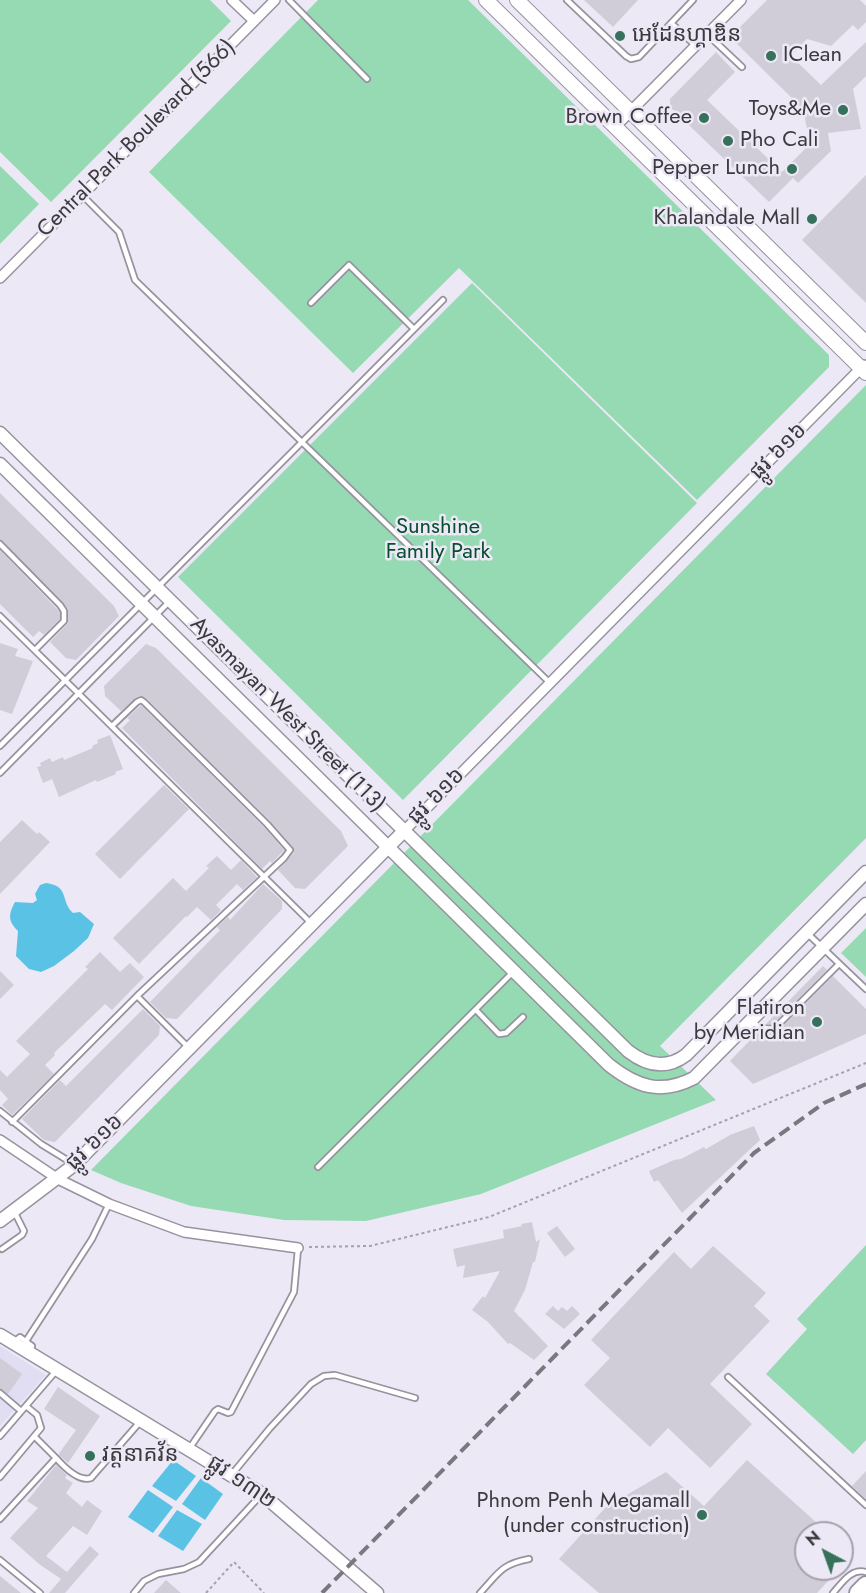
<!DOCTYPE html>
<meta charset="utf-8">
<style>
body{margin:0}
#map{position:relative;width:866px;height:1593px;overflow:hidden;background:#ede8f5;font-family:Jost,sans-serif}
canvas{display:block}
.north{position:absolute;left:794px;top:1521px;width:60px;height:60px;box-sizing:border-box;background:#ede8f5;border:2px solid #a6a2ac;border-radius:50%;rotate:319deg;font-size:16px;font-weight:700;line-height:24px;text-align:center;color:#3c3a3f}
.north::after{content:'';display:block;margin:auto;width:21px;height:27px;background:#36715b;clip-path:polygon(50% 0,100% 100%,50% 72%,0 100%)}
</style>
<div id="map">
<canvas width="866" height="1593"></canvas>
<div class="north">N</div>
</div>
<script>
const context = document.querySelector('canvas').getContext('2d');
context.lineJoin = 'round';
function paint(path, color) { context.fillStyle = color; context.fill(path, 'evenodd'); }
function stroke(path, color, width, dash) { context.strokeStyle = color; context.lineWidth = width; context.lineCap = dash ? 'butt' : 'round'; context.setLineDash(dash || []); context.stroke(path); }
function label(font, color, halo, rows, align = 'center') {
  context.font = font + ' Jost,"Noto Sans Khmer",sans-serif'; context.lineWidth = 5; context.setLineDash([]); context.textBaseline = 'middle'; context.strokeStyle = halo; context.fillStyle = color; for (const [text, x, y, turn = 0] of rows) {
    context.save(); context.translate(x, y); context.rotate((+turn || 0) * Math.PI / 180); context.textAlign = isNaN(turn) ? turn : align; if (halo) context.strokeText(text, 0, 0); context.fillText(text, 0, 0); context.restore();
  }
}
paint(new Path2D(`
 M0 1346 46 1375 0 1426Z`), '#e1def4');
paint(new Path2D(`
 M0 0H210L231 21 51 202 0 152Z
 M318 0H468L829 355V367L697 500 459 268 353 373 149 172Z
 M0 166 39 204 0 244Z
 M472 283 697 503 403 800 178 577Z
 M866 385V838L660 1046 716 1100 481 1194 366 1221 284 1220 191 1206 121 1183 91 1170Z
 M866 928V977L841 953Z
 M866 1245V1440L853 1454 766 1374 807 1329 797 1319Z`), '#95dab3');
paint(new Path2D(`
 M46 883C70 886 60 901 73 913L80 912 94 924 88 938 74 951 54 966 41 972 29 969 16 956 18 931C8 921 8 915 15 902L33 903 37 900 35 894 40 885Z
 M173 1460 196 1476 176 1501 152 1486Z
 M201 1478 223 1494 205 1520 182 1504Z
 M148 1490 173 1507 153 1533 128 1517Z
 M177 1510 202 1524 183 1551 158 1536Z`), '#5ac2e5');
paint(new Path2D(`
 M584 0H638L613 27Z
 M767 0H860L866 6V22L858 30 853 25 831 46 807 39 791 56 821 85 866 42V76L853 89 861 129 828 133 831 151 798 183 793 178 769 202 670 107V99L716 52 735 72 707 100 782 172 810 144 803 109 730 37Z
 M866 175V303L802 240Z
 M0 493 114 606 119 616 76 660 66 658 50 642 68 623V609L0 540Z
 M0 550 60 612V619L44 635 39 631 33 637 0 604Z
 M0 643 18 649 15 656 33 661 12 714 0 710Z
 M146 644 156 648 341 831 348 846 305 889 295 888 278 870 294 853 293 847 270 821 147 699 139 696 121 711 105 696 104 686Z
 M141 705 264 827 284 850 272 863 270 861 262 869 122 728 130 720 127 718Z
 M110 735 123 769 115 772 116 774 97 782 96 780 59 797 52 779 43 783 37 767 41 766 40 763 50 758 52 762 63 757 64 760 93 748 92 746 98 743 97 740Z
 M164 785 189 809 120 879 95 854Z
 M22 820 37 834 39 832 50 842 0 894V842Z
 M217 856 231 870 241 860 257 877 243 890 237 884 216 905 221 910 211 920 197 907 187 917 186 916 139 964 113 938 173 878 186 891 209 868 206 866Z
 M263 884 282 901V909L177 1019 166 1018 150 1002 220 930 217 927 228 917 230 920Z
 M100 952 120 972 130 963 144 977 112 1010 105 1004 54 1053 55 1055 45 1065 54 1074 12 1115 2 1105 8 1099 0 1090V1070L7 1077 30 1054 16 1041 88 969 85 967Z
 M823 966 827 970 773 1024H766Z
 M0 971 14 985 0 999Z
 M833 976 866 1009V1034L753 1084 730 1061 759 1031 768 1033 778 1031Z
 M143 1009 160 1026 159 1035 55 1142 44 1140 22 1119 60 1080 66 1086Z
 M754 1126 760 1140 682 1213 658 1180 654 1182 649 1171 674 1160 681 1159 704 1147 706 1149 730 1135Z
 M532 1222 536 1242 540 1239 535 1262H533L525 1290 514 1311 518 1315V1318L519 1316 548 1346 534 1360 510 1343 508 1344 488 1322 472 1310 483 1296 485 1298 500 1271 463 1278 465 1265 457 1267 453 1249 504 1238 503 1230 522 1226 521 1224Z
 M557 1226 575 1249 565 1257 547 1233Z
 M713 1246 766 1293 754 1306 770 1321 710 1384 752 1424 710 1468 668 1428 650 1447 584 1385 610 1358 591 1340 674 1252 691 1269Z
 M553 1306 558 1311 562 1307 567 1311 572 1306 580 1314 564 1329 545 1314Z
 M0 1358 22 1374 8 1394 0 1389Z
 M58 1387 100 1416 68 1463 59 1455 60 1452 76 1430 44 1409Z
 M747 1460 828 1533H806V1569H839L817 1593H599L559 1559 606 1507 666 1472 704 1506Z
 M56 1465 67 1475 65 1478 73 1483 66 1493 82 1507 87 1500 102 1511 87 1535 73 1526 46 1556 67 1572 90 1546 99 1554 65 1593H49L61 1579 39 1564 10 1538 38 1508 27 1501Z
 M866 1471V1499L852 1486Z
 M0 1576 21 1593H0Z
 M166 1580 181 1593H154Z`), '#d0ccd8');
const service = new Path2D(`
 M289 0 367 79
 M567 0 626 56 631 59 639 57 693 0
 M671 23 696 46
 M707 34 742 67
 M82 195 119 232 135 280 550 683
 M311 303 349 265 414 329
 M0 544 60 605 64 611V621L35 650
 M0 616 312 924
 M0 746 443 300
 M0 773 169 602
 M807 933 866 989
 M137 996 188 1047
 M476 1010 499 1034 506 1033 523 1017
 M751 1021C759 1027 764 1030 775 1028L839 964
 M0 1111 41 1144 72 1163
 M12 1122 137 996 284 858 290 850 267 824 144 702 141 700 137 702 112 726
 M318 1167 512 973
 M2 1249 22 1235 24 1231 14 1211
 M26 1341 92 1239 109 1204
 M14 1342 20 1337 32 1346 30 1352
 M728 1377 866 1505
 M0 1393 21 1411
 M0 1436 56 1371
 M35 1437 56 1458
 M189 1449 215 1411 218 1409 228 1413 231 1412 294 1292 298 1249
 M233 1473 270 1428 311 1384 324 1376 335 1375 415 1398
 M0 1477 41 1428 37 1415 26 1406
 M0 1519 56 1458C64 1467 79 1482 91 1478L139 1423
 M0 1560 40 1593
 M134 1593 144 1581 158 1574 184 1569 199 1562 260 1496
 M480 1593C498 1574 501 1564 529 1559
 M833 1593C842 1583 851 1568 866 1572`);
const minor = new Path2D(`
 M232 0 254 21
 M615 127 741 0
 M0 278 275 0
 M404 831 864 365
 M0 1140 58 1179 109 1204 184 1232 298 1248`);
const tertiary = new Path2D(`
 M0 433 628 1051C646 1065 666 1070 686 1055L866 872
 M0 464 609 1065C637 1087 661 1095 694 1078L866 904
 M0 1221 74 1165 404 831
 M0 1335 262 1494 377 1593`);
const secondary = new Path2D(`
 M486 0 866 373
 M517 0 866 343`);
const trunk = new Path2D(`
 M858 1593 866 1585`);
stroke(service, '#97939e', 8);
stroke(minor, '#97939e', 12);
stroke(tertiary, '#97939e', 15);
stroke(secondary, '#97939e', 16);
stroke(trunk, '#97939e', 20);
stroke(new Path2D(`
 M309 1247 370 1246 489 1217 866 1063
 M206 1593 234 1562 264 1593`), '#a5a1ab', 2, [3, 3]);
stroke(service, '#fff', 4.5);
stroke(minor, '#fff', 9);
stroke(tertiary, '#fff', 12);
stroke(secondary, '#fff', 14);
stroke(trunk, '#fff', 16);
stroke(new Path2D(`
 M322 1593 754 1153 824 1103 866 1084`), '#7a777f', 4, [12, 6]);
for (const [x, y, r, color] of [
 [620,36,6,"#36715b"],
 [771,56,6,"#36715b"],
 [843,110,6,"#36715b"],
 [704,118,6,"#36715b"],
 [728,141,6,"#36715b"],
 [792,169,6,"#36715b"],
 [812,219,6,"#36715b"],
 [817,1022,6,"#36715b"],
 [90,1456,6,"#36715b"],
 [702,1515,6,"#36715b"]
]) { const dot = new Path2D(); dot.arc(x, y, r, 0, 2 * Math.PI); context.fillStyle = color; context.fill(dot); stroke(dot, '#ede8f5', 2); }
label('22px', '#3c3a3f', '#ede8f5', [
 ["អេដែនហ្គាឌិន",632,36,"left"],
 ["IClean",783,56,"left"],
 ["Toys&Me",831,110],
 ["Brown Coffee",692,118],
 ["Pho Cali",740,141,"left"],
 ["Pepper Lunch",780,169],
 ["Khalandale Mall",800,219],
 ["Flatiron",805,1009],
 ["by Meridian",805,1034],
 ["វត្តនាគវ័ន",102,1456,"left"],
 ["Phnom Penh Megamall",690,1502],
 ["(under construction)",690,1527]
], 'right');
label('22px', '#3c3a3f', '#ede8f5', [
 ["Central Park Boulevard (566)",137,139,-45],
 ["ផ្លូវ ៦១៦",779,452,-45],
 ["Ayasmayan West Street (113)",287,715,45],
 ["ផ្លូវ ៦១៦",437,797,-45],
 ["ផ្លូវ ៦១៦",95,1143,-44],
 ["ផ្លូវ ១៣២",241,1483,34]
]);
label('22px', '#074e30', '#ede8f5', [
 ["Sunshine",438,528],
 ["Family Park",438,553]
]);
</script>
